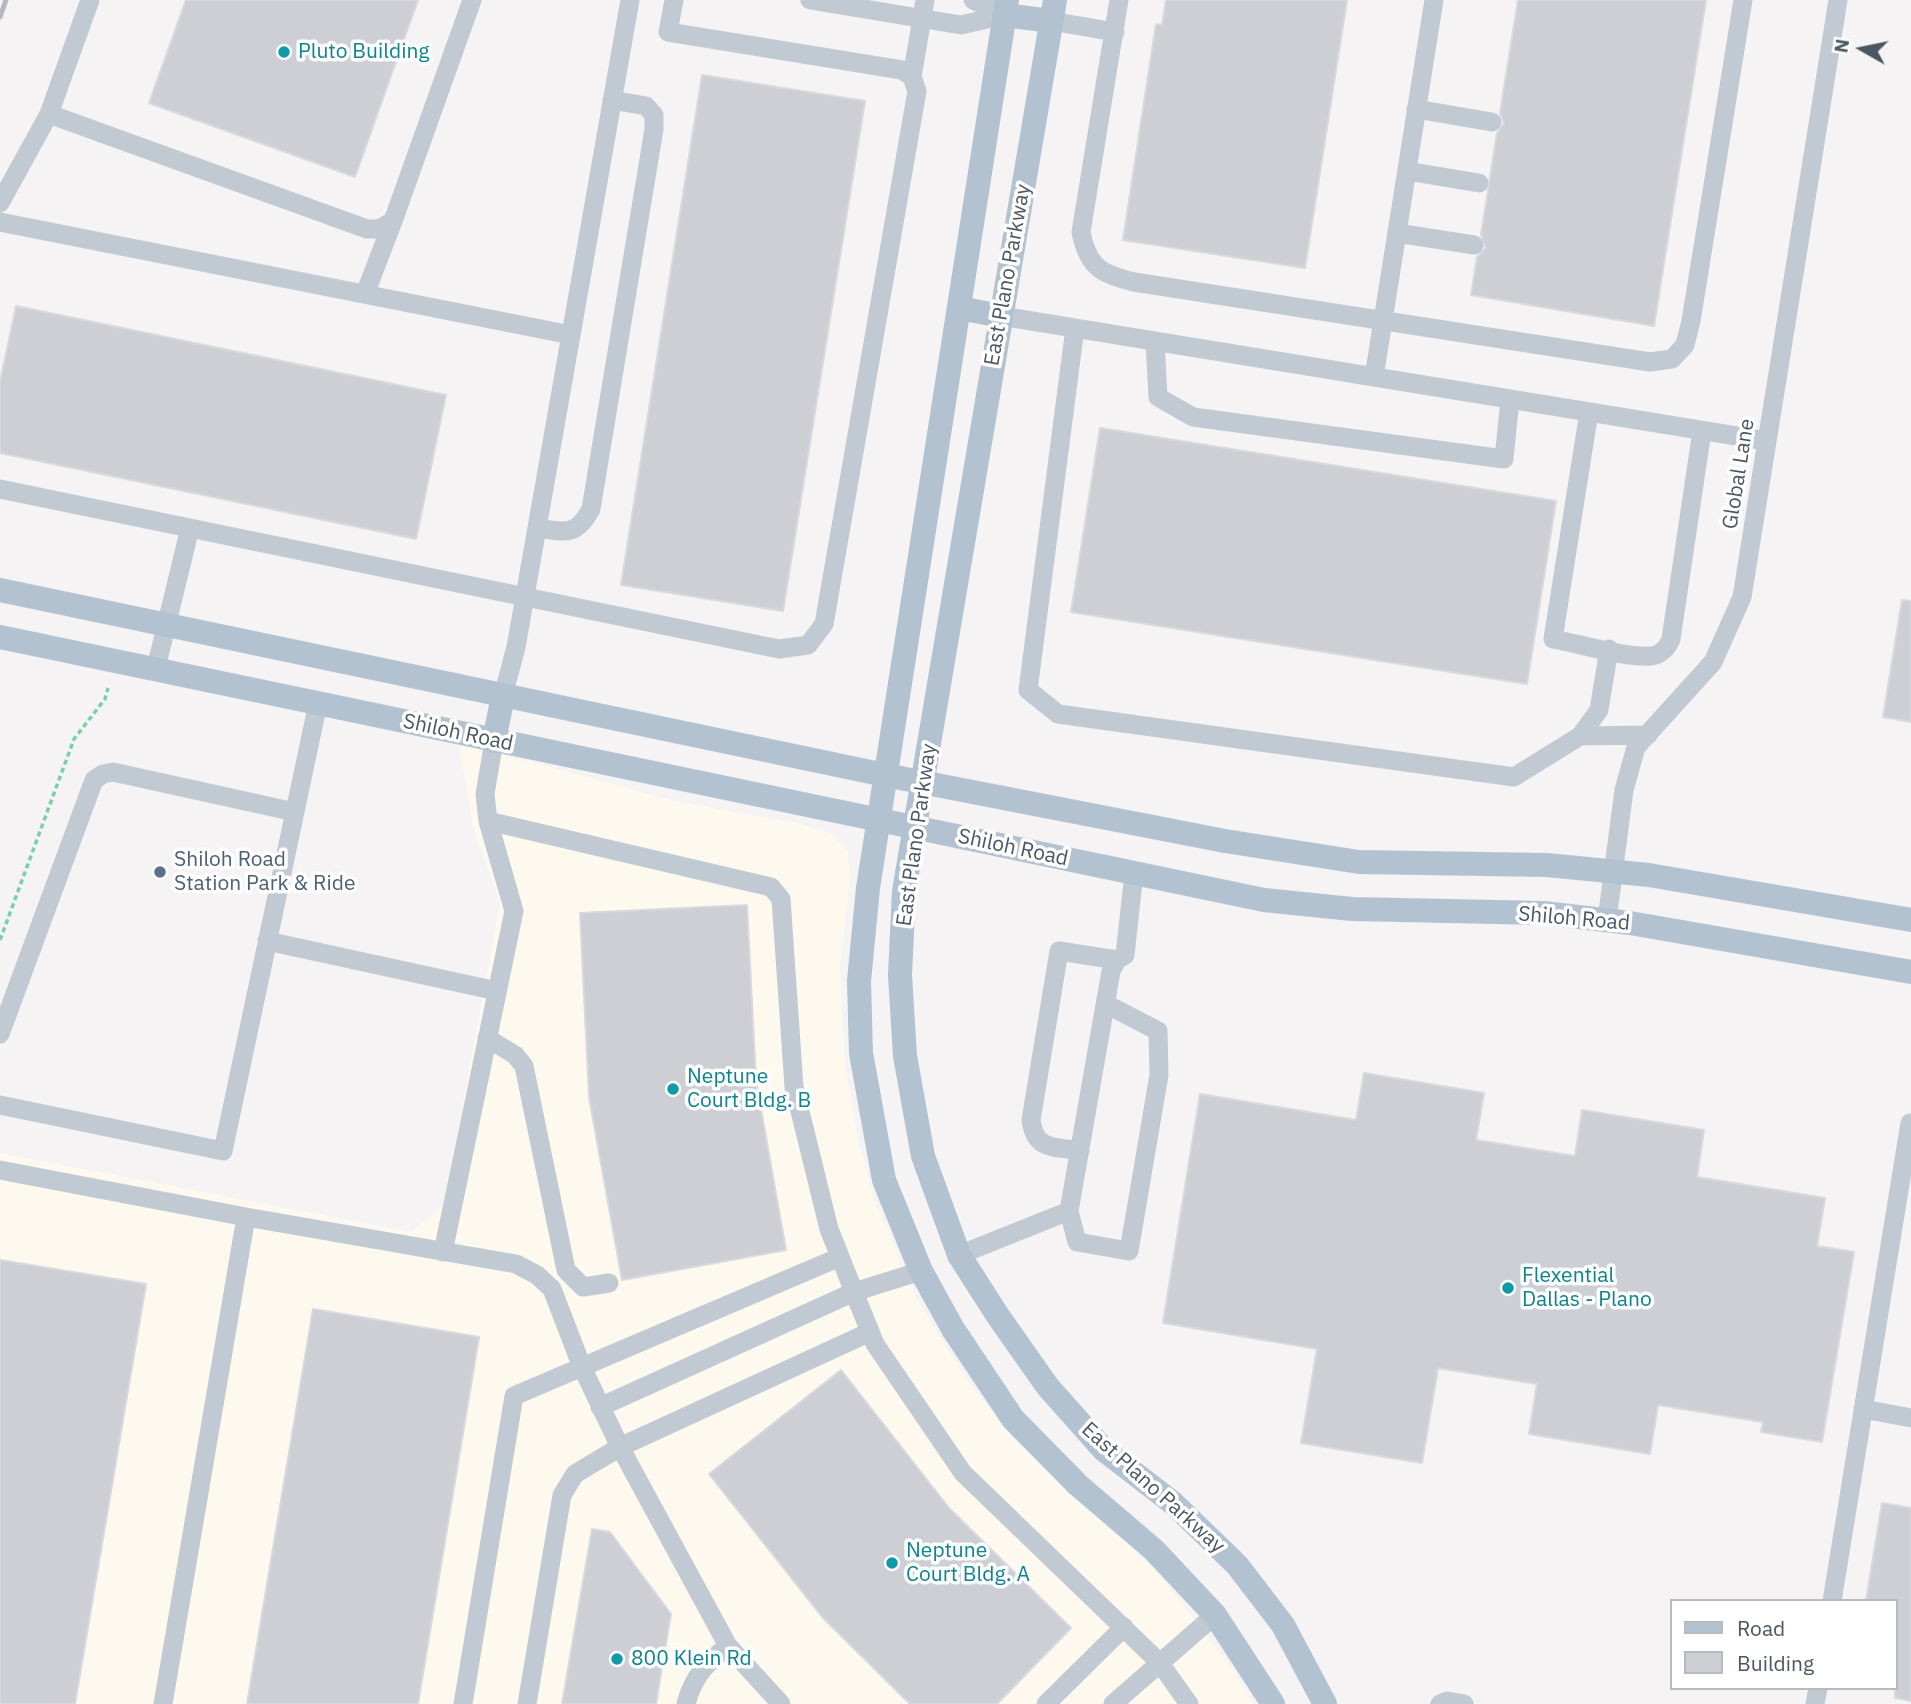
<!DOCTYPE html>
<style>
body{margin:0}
#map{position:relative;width:1911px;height:1704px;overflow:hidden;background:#f5f3f3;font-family:"IBM Plex Sans",sans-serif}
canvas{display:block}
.legend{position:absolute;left:1670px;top:1599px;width:228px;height:91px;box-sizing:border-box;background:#fff;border:2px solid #b7bbc0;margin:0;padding:9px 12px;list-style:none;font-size:21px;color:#4a5661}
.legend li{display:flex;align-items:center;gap:14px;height:35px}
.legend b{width:35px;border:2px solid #b7bbc0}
.north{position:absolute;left:1827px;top:14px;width:70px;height:70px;-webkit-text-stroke:5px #fff;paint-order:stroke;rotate:279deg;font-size:19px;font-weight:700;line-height:28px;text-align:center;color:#4a5661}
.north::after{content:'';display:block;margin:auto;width:24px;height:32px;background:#4a5661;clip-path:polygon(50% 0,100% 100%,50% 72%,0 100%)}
</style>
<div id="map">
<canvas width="1911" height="1704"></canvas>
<ul class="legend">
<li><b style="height:9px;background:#b3c2d1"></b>Road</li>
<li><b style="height:19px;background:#cdcfd5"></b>Building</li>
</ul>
<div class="north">N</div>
</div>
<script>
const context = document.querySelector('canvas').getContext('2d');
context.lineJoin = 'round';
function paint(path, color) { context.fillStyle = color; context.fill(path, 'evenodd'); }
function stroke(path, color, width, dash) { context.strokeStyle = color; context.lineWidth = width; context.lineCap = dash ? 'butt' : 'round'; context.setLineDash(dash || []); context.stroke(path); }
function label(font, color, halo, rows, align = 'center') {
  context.font = font + ' "IBM Plex Sans",sans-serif'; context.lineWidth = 7; context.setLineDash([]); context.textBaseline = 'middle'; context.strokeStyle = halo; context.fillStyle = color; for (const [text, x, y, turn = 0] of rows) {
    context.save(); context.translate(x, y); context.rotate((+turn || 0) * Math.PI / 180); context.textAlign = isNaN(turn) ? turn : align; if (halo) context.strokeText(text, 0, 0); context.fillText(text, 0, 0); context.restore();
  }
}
paint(new Path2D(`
 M459 745 536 763 674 801 800 824 831 833 848 851 850 875 840 970 845 1064 857 1134 874 1199 919 1303 966 1378 1012 1437 1157 1572 1229 1664 1253 1704H0V1153L411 1232 444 1205 500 903 473 827Z`), '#fdf9ef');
const building = new Path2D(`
 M186 0H418L355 177 149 103Z
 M1166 0H1347L1305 268 1123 240 1156 24 1162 25Z
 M1518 0H1706L1654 326 1471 295 1477 257 1486 248 1481 235 1497 133 1504 123 1500 113Z
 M702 75 865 101 783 611 621 585Z
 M16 306 446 395 416 539 0 453V382Z
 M1100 428 1556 501 1527 684 1071 612Z
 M1902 600 1911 601V722L1883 717Z
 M747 905 756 1081 786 1250 622 1280 589 1097 580 913Z
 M1364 1073 1484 1093 1476 1140 1575 1156 1582 1110 1704 1130 1697 1177 1825 1198 1817 1246 1854 1252 1822 1442 1761 1432 1763 1422 1658 1405 1650 1454 1529 1434 1537 1384 1438 1368 1422 1463 1301 1443 1317 1349 1163 1323 1200 1094 1356 1120Z
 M0 1260 146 1284 75 1704H0Z
 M313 1309 479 1337 418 1704H247Z
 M841 1370 949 1508 1071 1628 997 1704H910L823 1618 709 1474Z
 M1882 1503 1911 1508V1701L1895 1698V1601H1866Z
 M592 1529 610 1532 671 1614 656 1704H562Z`);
paint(building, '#cdcfd5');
stroke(building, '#d7d9de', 2);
stroke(new Path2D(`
 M0 940 74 739 105 699 108 688`), '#7ad0a6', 3.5, [5, 3.5]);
stroke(new Path2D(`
 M810 0 961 25 1004 15
 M973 0 1004 15
 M1119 0 1081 232C1088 267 1101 274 1134 282L1650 362 1672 359 1685 345 1691 321 1743 0
 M1051 21 1115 32
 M912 77 925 0
 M1416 109 1492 122
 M49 114 367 229H379L393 221 472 0
 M1407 171 1479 183
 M0 203 49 114 90 0
 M0 222 571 335
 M1397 233 1474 245
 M365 294 393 221
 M1001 316 1767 441
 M1075 328 1028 690 1058 714 1514 777 1580 736 1648 735
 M1155 341 1158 397 1193 417 1504 459 1510 399
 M1374 377 1434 0
 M1589 412 1553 639C1579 644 1627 658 1651 656 1661 655 1668 647 1671 639L1702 431
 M0 489 779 649 808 645 824 624 917 91 912 77 902 70 668 32 674 0
 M537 528C565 532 576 537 591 509L654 129V115L646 106 612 100
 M156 668 190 528
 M503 696 516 647 630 0
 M1580 736 1599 710 1609 649
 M494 741 485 794 488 821 771 887 781 899 794 1087 829 1229 854 1292 600 1407
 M1607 920 1624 790 1636 747 1713 662 1742 597 1838 0
 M267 941 497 991
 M0 1034 94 780 103 774 113 772 295 812
 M487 1038 515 1055 524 1066 566 1270 583 1287 609 1283
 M0 1105 223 1151 318 703
 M1080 1151C1054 1146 1035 1151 1031 1120L1059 951 1117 960
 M0 1170 246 1217
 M1069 1211 1077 1242 1129 1251 1159 1075 1158 1031 1106 1004
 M443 1252 514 911 488 821
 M959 1255 1069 1211 1111 971 1117 960 1125 955 1134 873
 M921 1271 854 1292 875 1344 963 1473 1159 1662 1189 1704
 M1863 1409 1911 1418
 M1832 1601 1910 1123
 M163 1704 246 1217 516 1264 537 1275 552 1289 582 1367 620 1447 728 1646 781 1704
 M463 1704 514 1396 840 1257
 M527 1704 562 1495 575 1474 620 1447 870 1332
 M686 1704C693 1677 706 1663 728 1646
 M1046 1704 1124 1627
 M1113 1704 1215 1615
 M1440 1704 1447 1701 1464 1704
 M1815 1704 1818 1688`), '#c1cad2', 19);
stroke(new Path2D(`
 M1007 0 868 888 859 981 861 1053 884 1180 921 1271 953 1329 1013 1419 1078 1485 1154 1550 1215 1615 1273 1704
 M1055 0 904 891 900 975 905 1056 923 1156 959 1255 998 1316 1048 1387 1104 1450 1173 1503 1237 1565 1283 1625 1325 1704
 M1004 15 1051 21
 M959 308 1001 316
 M0 590 885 775 1225 841 1359 862 1547 865 1649 875 1911 920
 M0 637 1264 900 1352 909 1544 913 1630 923 1911 972
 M494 741 503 696`), '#b3c2d1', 24);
stroke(new Path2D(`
 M0 17 6 0`), '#b5b8bd', 5);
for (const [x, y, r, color] of [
 [284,52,7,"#0f9aa8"],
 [160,872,7,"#5c6f8a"],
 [673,1089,7,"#0f9aa8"],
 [1508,1288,7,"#0f9aa8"],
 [892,1563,7,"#0f9aa8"],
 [617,1659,7,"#0f9aa8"]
]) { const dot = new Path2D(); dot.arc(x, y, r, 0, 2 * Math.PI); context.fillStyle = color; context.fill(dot); stroke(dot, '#fff', 2.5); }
label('21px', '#0d838f', '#fff', [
 ["Pluto Building",298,52],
 ["Neptune",687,1077],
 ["Court Bldg. B",687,1101],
 ["Flexential",1522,1276],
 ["Dallas - Plano",1522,1300],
 ["Neptune",906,1551],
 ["Court Bldg. A",906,1575],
 ["800 Klein Rd",631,1659]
], 'left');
label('21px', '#4a5661', '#fff', [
 ["East Plano Parkway",1008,275,-80],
 ["Global Lane",1739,474,-81],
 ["Shiloh Road",458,733,12],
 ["East Plano Parkway",917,835,-82],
 ["Shiloh Road",1013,848,12],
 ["Shiloh Road",1574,919,5],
 ["East Plano Parkway",1153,1488,42]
]);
label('21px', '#4e5e75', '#fff', [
 ["Shiloh Road",174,860],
 ["Station Park & Ride",174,884]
], 'left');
</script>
